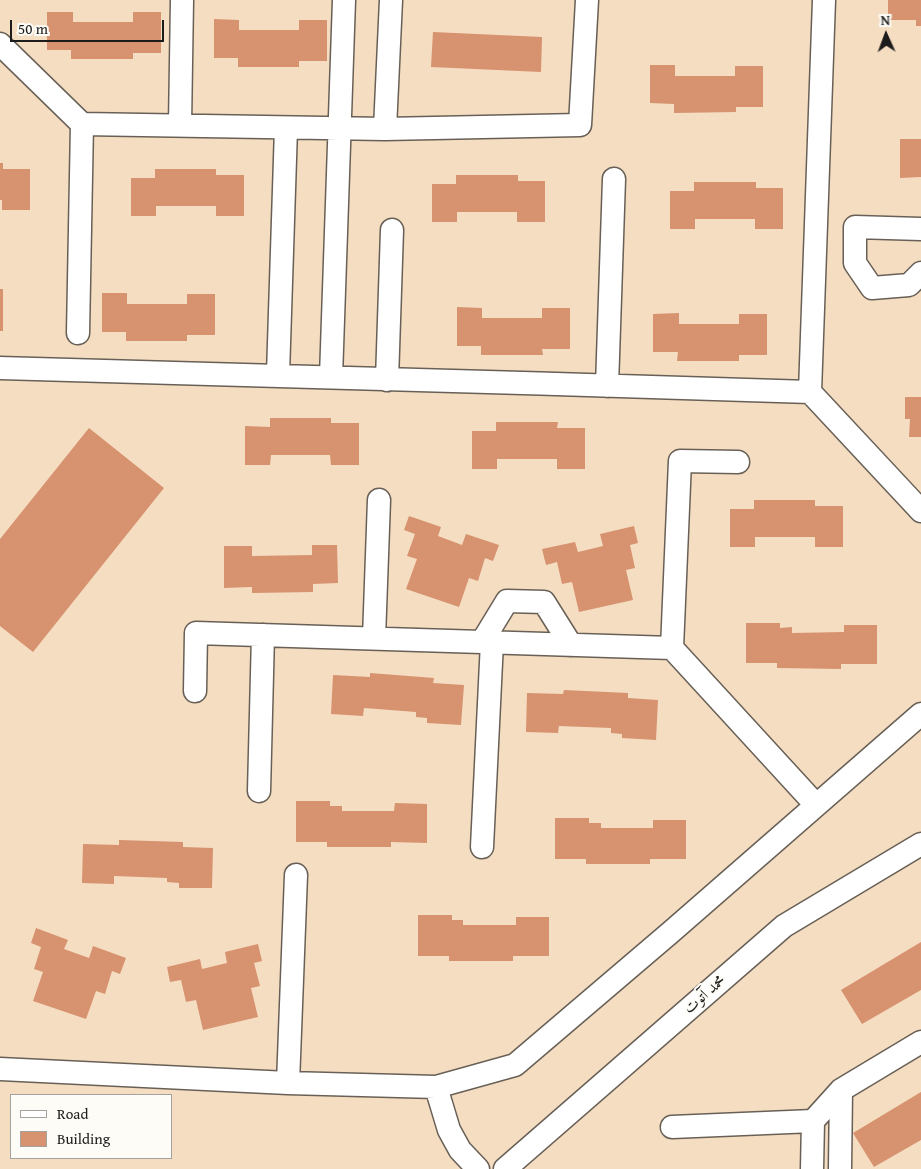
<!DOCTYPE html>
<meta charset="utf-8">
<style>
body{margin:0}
#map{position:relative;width:921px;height:1169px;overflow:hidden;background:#f5ddc2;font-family:"Gentium Book Plus",serif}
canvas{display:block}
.legend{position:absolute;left:10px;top:1094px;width:162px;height:65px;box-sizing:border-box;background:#fdfcf7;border:1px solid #a3a29f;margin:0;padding:6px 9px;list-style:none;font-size:15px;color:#1c1c1c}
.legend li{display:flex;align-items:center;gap:10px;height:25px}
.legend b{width:25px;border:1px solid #a3a29f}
.north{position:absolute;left:861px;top:10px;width:50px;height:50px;-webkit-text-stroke:4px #fdfcf7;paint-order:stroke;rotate:358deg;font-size:14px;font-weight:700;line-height:20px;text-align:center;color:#1c1c1c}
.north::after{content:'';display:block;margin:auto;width:18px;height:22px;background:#1c1c1c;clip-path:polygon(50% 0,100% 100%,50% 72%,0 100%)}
.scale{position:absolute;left:10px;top:20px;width:154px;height:22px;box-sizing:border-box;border:2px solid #1c1c1c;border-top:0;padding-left:6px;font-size:15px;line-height:18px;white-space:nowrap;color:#1c1c1c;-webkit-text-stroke:4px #fdfcf7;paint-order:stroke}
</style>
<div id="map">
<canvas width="921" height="1169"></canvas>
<ul class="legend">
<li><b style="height:6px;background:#fff"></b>Road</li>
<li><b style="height:14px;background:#d7926f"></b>Building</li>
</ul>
<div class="north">N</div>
<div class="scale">50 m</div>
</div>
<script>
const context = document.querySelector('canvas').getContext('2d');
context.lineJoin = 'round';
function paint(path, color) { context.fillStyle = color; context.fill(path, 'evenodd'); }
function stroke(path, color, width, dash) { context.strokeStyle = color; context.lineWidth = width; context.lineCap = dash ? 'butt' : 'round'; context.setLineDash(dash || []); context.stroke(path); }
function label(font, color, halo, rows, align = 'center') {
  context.font = font + ' "Gentium Book Plus",Amiri,serif'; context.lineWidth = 4; context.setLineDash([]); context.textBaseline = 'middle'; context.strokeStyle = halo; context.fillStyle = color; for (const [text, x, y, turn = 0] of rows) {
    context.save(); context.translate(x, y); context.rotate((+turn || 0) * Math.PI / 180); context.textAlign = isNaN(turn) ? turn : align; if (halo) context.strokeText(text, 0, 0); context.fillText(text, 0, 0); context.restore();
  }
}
paint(new Path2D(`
 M888 0H921V26H916V20H888Z
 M47 12H73V22H133V12H161V53H133V59H71V50H47Z
 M214 19 239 20V30H299V20H327V61H299V67H238V58H214Z
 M433 32 542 37 541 72 431 67Z
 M650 65H675V76H735V66H763V107H736V112L674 113V104L650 103Z
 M900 139H921V177L900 178Z
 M0 163H3V169H30V210H2V200H0Z
 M155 169H216V175H244V216H216V206H156V216H131V178H155Z
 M456 175H518V181H545V222H517V212H457V222H432V184H456Z
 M694 182H756V188H783V229H755V219H695V229H670V191H694Z
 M0 289H3V331H0Z
 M102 293H127V304H187V294H215V335H187V341H126V332H102Z
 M457 307 482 308V318H542V308H570V349H542L543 355H481V346H457Z
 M679 313V324H739V314H767V355H739V361H677L678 352H653V314Z
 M905 397H921V437H909L910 419H905Z
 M270 418H331V423H359V465H331L330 455H271L270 465H245V426L270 427Z
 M496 422H558L557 428H585V469H557V459H497V469H472V431H496Z
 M89 428 164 488 33 652 0 626V539Z
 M754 500H815V506H843V547H815V537H755V547H730V509H754Z
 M409 516 441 527 438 536 462 545 466 534 499 545 493 561 485 558 478 581 469 578 459 607 406 589 417 559 407 556 415 534 404 530Z
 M634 526 638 543 630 545 635 568 626 570 633 600 579 612 572 582 562 584 557 562 546 565 542 549 575 542 578 552 603 546 600 534Z
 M312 545H337L338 583 313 584V592L252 593V587L224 588V546H252V556L312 555Z
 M746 623H780V628L792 627V633L844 632V625H877V664H841V669L777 668V663H746Z
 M370 673 434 678 433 683 464 685 461 725 427 723V718L416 717V712L364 708 363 716 331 714 333 675 370 677Z
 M564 690 628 693V698L658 700 656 740 622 738V734L611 733V728L559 726 558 733 526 732 527 693 563 694Z
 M296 801H330V806H342V811H394L395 803 427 804V843L391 842V847H327V842H296Z
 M555 818H589V823H601V828H653V820H686V859H650V864H586V859H555Z
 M119 840 183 842V847L213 848 212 888H179V883L167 882V878L114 876V884L82 883 83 844 119 845Z
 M418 915H452V920H463V925H516V917H549V956H513V961H449V956H418Z
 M36 928 68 940 64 949 89 958 93 946 126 958 120 974 112 971 105 994 96 991 86 1019 33 1001 43 972 34 969 41 947 31 943Z
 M921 942V990L862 1024 841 990Z
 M258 944 262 961 254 963 260 986 251 988 258 1017 203 1030 196 1000 186 1002 181 980 170 982 167 967 200 959 202 969 227 963 225 952Z
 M921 1092V1140L874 1167 853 1133Z`), '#d7926f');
const minor = new Path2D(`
 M824 0 810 392 921 511
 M0 44 82 124 385 129 580 125 587 0
 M180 125 182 0
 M385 129 391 0
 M921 229 855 227V263L872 288 909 285 921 273
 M78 333 82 124
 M0 368C270 374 540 384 810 392
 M278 374 286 128
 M331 377 344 0
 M387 380 392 230
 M607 386 614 179
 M374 638 379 500
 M482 642 507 601 544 602 571 645
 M672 648 680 461 738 462
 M195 691 196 633 672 648 816 805
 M259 791 263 635
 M482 847 492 642
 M0 1069 288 1083 436 1087 515 1065 671 932 921 714
 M288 1083 296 875
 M436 1087 449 1130 460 1150 478 1169
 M672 1127 813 1121
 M505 1169 784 926 921 844
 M812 1169 813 1121 841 1090 921 1042
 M840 1169 841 1090`);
stroke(minor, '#686056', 25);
stroke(minor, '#fff', 22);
label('16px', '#1c1c1c', '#fdfcf7', [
 ["محمد آتوت",705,995,-41]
]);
</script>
